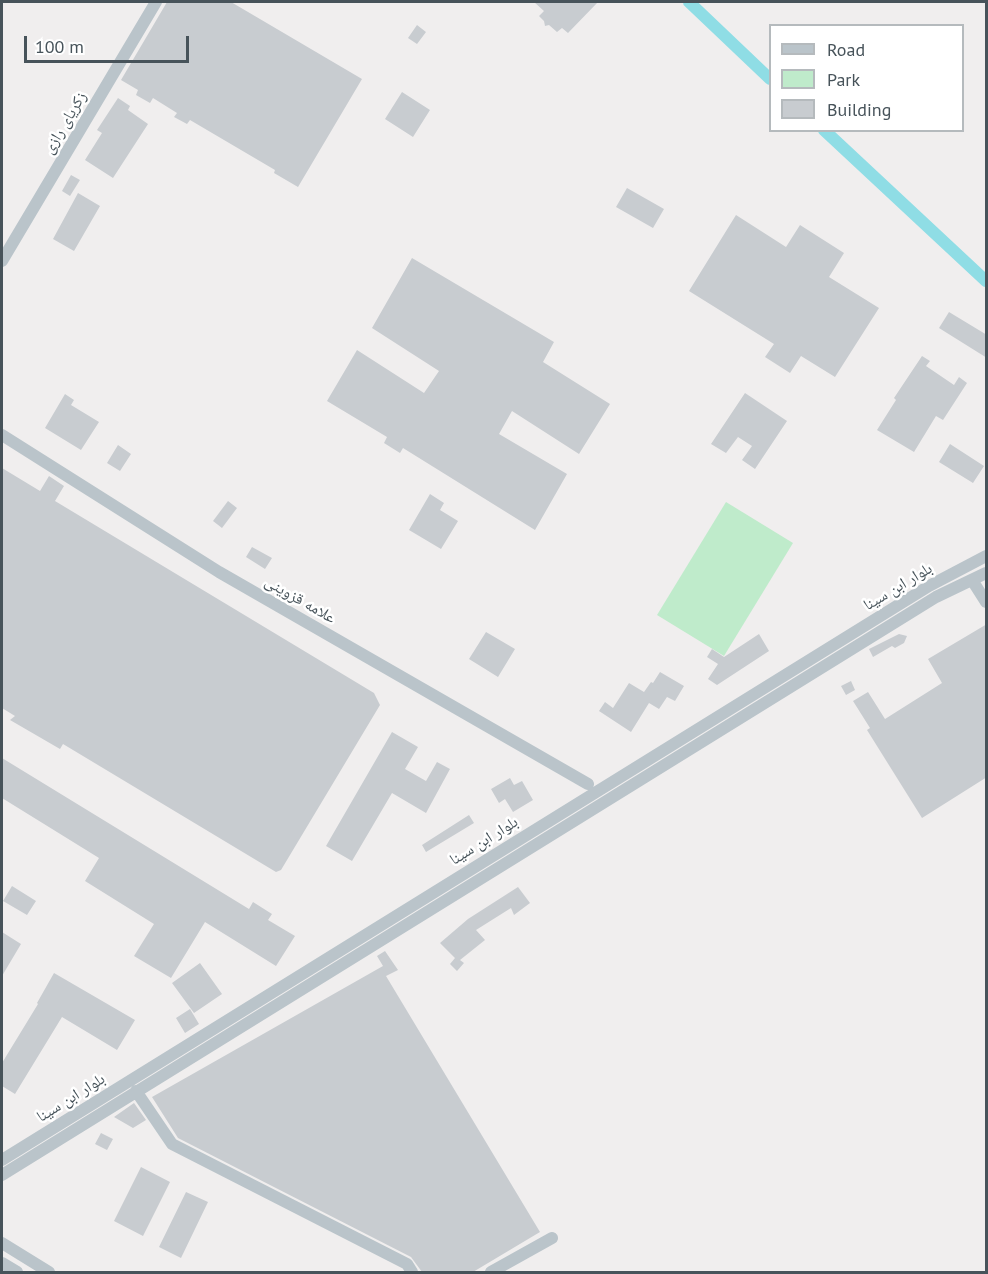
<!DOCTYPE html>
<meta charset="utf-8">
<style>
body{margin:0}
#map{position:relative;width:988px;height:1274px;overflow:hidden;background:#f0eeee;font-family:"PT Sans",sans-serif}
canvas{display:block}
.frame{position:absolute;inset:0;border:3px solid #47535a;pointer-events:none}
.legend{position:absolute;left:769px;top:24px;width:195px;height:108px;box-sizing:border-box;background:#fff;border:2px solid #b5babd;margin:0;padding:8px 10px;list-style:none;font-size:18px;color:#47535a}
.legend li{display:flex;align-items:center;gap:12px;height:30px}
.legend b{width:30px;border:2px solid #b5babd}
.scale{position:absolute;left:24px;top:36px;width:165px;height:27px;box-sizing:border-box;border:3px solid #47535a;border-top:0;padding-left:8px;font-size:18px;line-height:21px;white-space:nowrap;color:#47535a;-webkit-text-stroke:4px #fff;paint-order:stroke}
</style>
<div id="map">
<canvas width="988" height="1274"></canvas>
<div class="frame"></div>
<ul class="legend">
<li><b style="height:8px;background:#bac4ca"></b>Road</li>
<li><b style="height:16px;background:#bfebcb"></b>Park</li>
<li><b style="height:16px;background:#c8ccd0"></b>Building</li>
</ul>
<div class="scale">100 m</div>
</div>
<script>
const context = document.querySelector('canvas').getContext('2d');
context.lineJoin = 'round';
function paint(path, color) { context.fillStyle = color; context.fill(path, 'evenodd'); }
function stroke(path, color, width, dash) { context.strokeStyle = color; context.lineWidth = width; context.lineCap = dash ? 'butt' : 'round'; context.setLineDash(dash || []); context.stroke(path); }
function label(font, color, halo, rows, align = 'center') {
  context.font = font + ' "PT Sans","Noto Naskh Arabic",sans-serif'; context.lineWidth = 5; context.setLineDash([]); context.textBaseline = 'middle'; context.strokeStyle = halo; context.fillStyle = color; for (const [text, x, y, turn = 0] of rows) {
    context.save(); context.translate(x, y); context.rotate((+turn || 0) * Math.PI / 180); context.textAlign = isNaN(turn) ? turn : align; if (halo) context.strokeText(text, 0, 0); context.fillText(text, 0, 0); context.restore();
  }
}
paint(new Path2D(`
 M726 502 793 543 724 656 657 615Z`), '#bfebcb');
stroke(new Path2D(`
 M689 2 770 79
 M824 130 986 281`), '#8fdde5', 12);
paint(new Path2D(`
 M167 2H231L362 79 298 187 274 173 275 170 190 120 187 124 174 117 177 113 153 98 150 103 136 95 138 90 121 80Z
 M534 2H598L568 33 562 28 557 32 549 25 545 26 544 21 539 16 544 11Z
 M417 25 426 32 417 44 408 38Z
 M402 92 430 110 413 137 385 119Z
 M118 98 130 106 128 110 148 124 113 178 85 160 102 133 97 130Z
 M71 175 80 180 70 196 62 191Z
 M627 188 664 209 653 228 616 207Z
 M78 193 100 206 74 251 53 239Z
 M736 215 786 247 800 225 844 253 829 277 879 308 835 377 801 356 790 373 765 357 774 344 689 291Z
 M412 258 554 342 543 362 610 404 579 454 512 411 499 434 567 474 535 530 403 448 400 453 384 443 387 437 327 401 357 350 424 393 439 371 372 328Z
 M949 312 987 335V358L939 328Z
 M922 356 930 361 926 366 954 385 959 377 967 383 943 420 936 416 914 452 877 430 896 400 894 398Z
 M745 393 787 421 755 469 742 460 752 446 738 437 726 453 711 444Z
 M65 394 74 400 71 405 99 422 81 450 45 428Z
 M950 444 984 466 973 483 939 462Z
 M118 445 131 454 120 471 107 463Z
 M2 468 40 491 49 476 64 486 55 501 374 693 380 705 281 870 276 872 63 744 60 749 10 720 15 716 2 708Z
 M430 494 444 503 440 510 458 521 441 549 409 530Z
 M228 501 237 508 222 528 213 521Z
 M252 547 272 558 265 569 246 557Z
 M987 624V777L922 818 867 730 870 728 853 701 868 692 885 719 942 683 928 659Z
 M486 632 515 649 498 677 469 659Z
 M759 634 769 651 717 685 708 679 718 664 707 657 712 649 724 657Z
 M899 634 907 636 904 643 895 648 892 646 873 657 869 649Z
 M660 672 684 686 675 701 667 697 659 709 649 703 631 732 599 711 605 702 613 708 629 683 644 692 651 682 653 683Z
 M851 681 855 690 846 695 841 686Z
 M392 732 418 747 405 769 426 781 437 762 450 769 426 813 392 793 352 861 326 846Z
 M2 758 249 909 253 902 272 914 268 920 295 936 276 966 205 922 171 978 134 956 154 924 85 881 99 858 2 798Z
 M510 778 514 785 522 781 533 800 513 812 505 799 499 803 491 789Z
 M469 815 474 823 426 852 422 845Z
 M12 886 36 901 27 915 3 901Z
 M518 887 530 903 514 915 511 908 476 930 485 940 460 960 464 963 457 971 450 964 455 958 440 943 468 919Z
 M2 932 21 944 2 976Z
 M385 951 398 970 386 976 540 1232 473 1272H422L411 1257 178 1138 152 1097 383 966 377 956Z
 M200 963 222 994 194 1013 172 983Z
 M54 973 135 1020 117 1050 62 1017 15 1094 2 1086V1063L38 1004 37 1003Z
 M190 1009 199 1024 185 1033 176 1018Z
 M134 1103 146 1120 133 1128 114 1117Z
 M101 1133 113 1139 107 1150 95 1144Z
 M141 1167 170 1182 143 1236 114 1221Z
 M186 1192 208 1202 181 1258 159 1247Z`), '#c8ccd0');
stroke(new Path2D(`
 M2 261 156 2
 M2 435 219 572 588 784
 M972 580 986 602
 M136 1091 172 1144 407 1264 412 1272
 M2 1160 929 586 986 556
 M2 1175 936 597 986 573
 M2 1243 49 1272
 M2 1263 17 1272
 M491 1272 552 1238`), '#bac4ca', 12);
label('16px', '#47535a', '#fff', [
 ["زکریای رازی",65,123,-59],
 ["بلوار ابن سینا",898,587,-31],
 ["علامه قزوینی",300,600,30],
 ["بلوار ابن سینا",484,841,-32],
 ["بلوار ابن سینا",71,1098,-32]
]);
</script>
